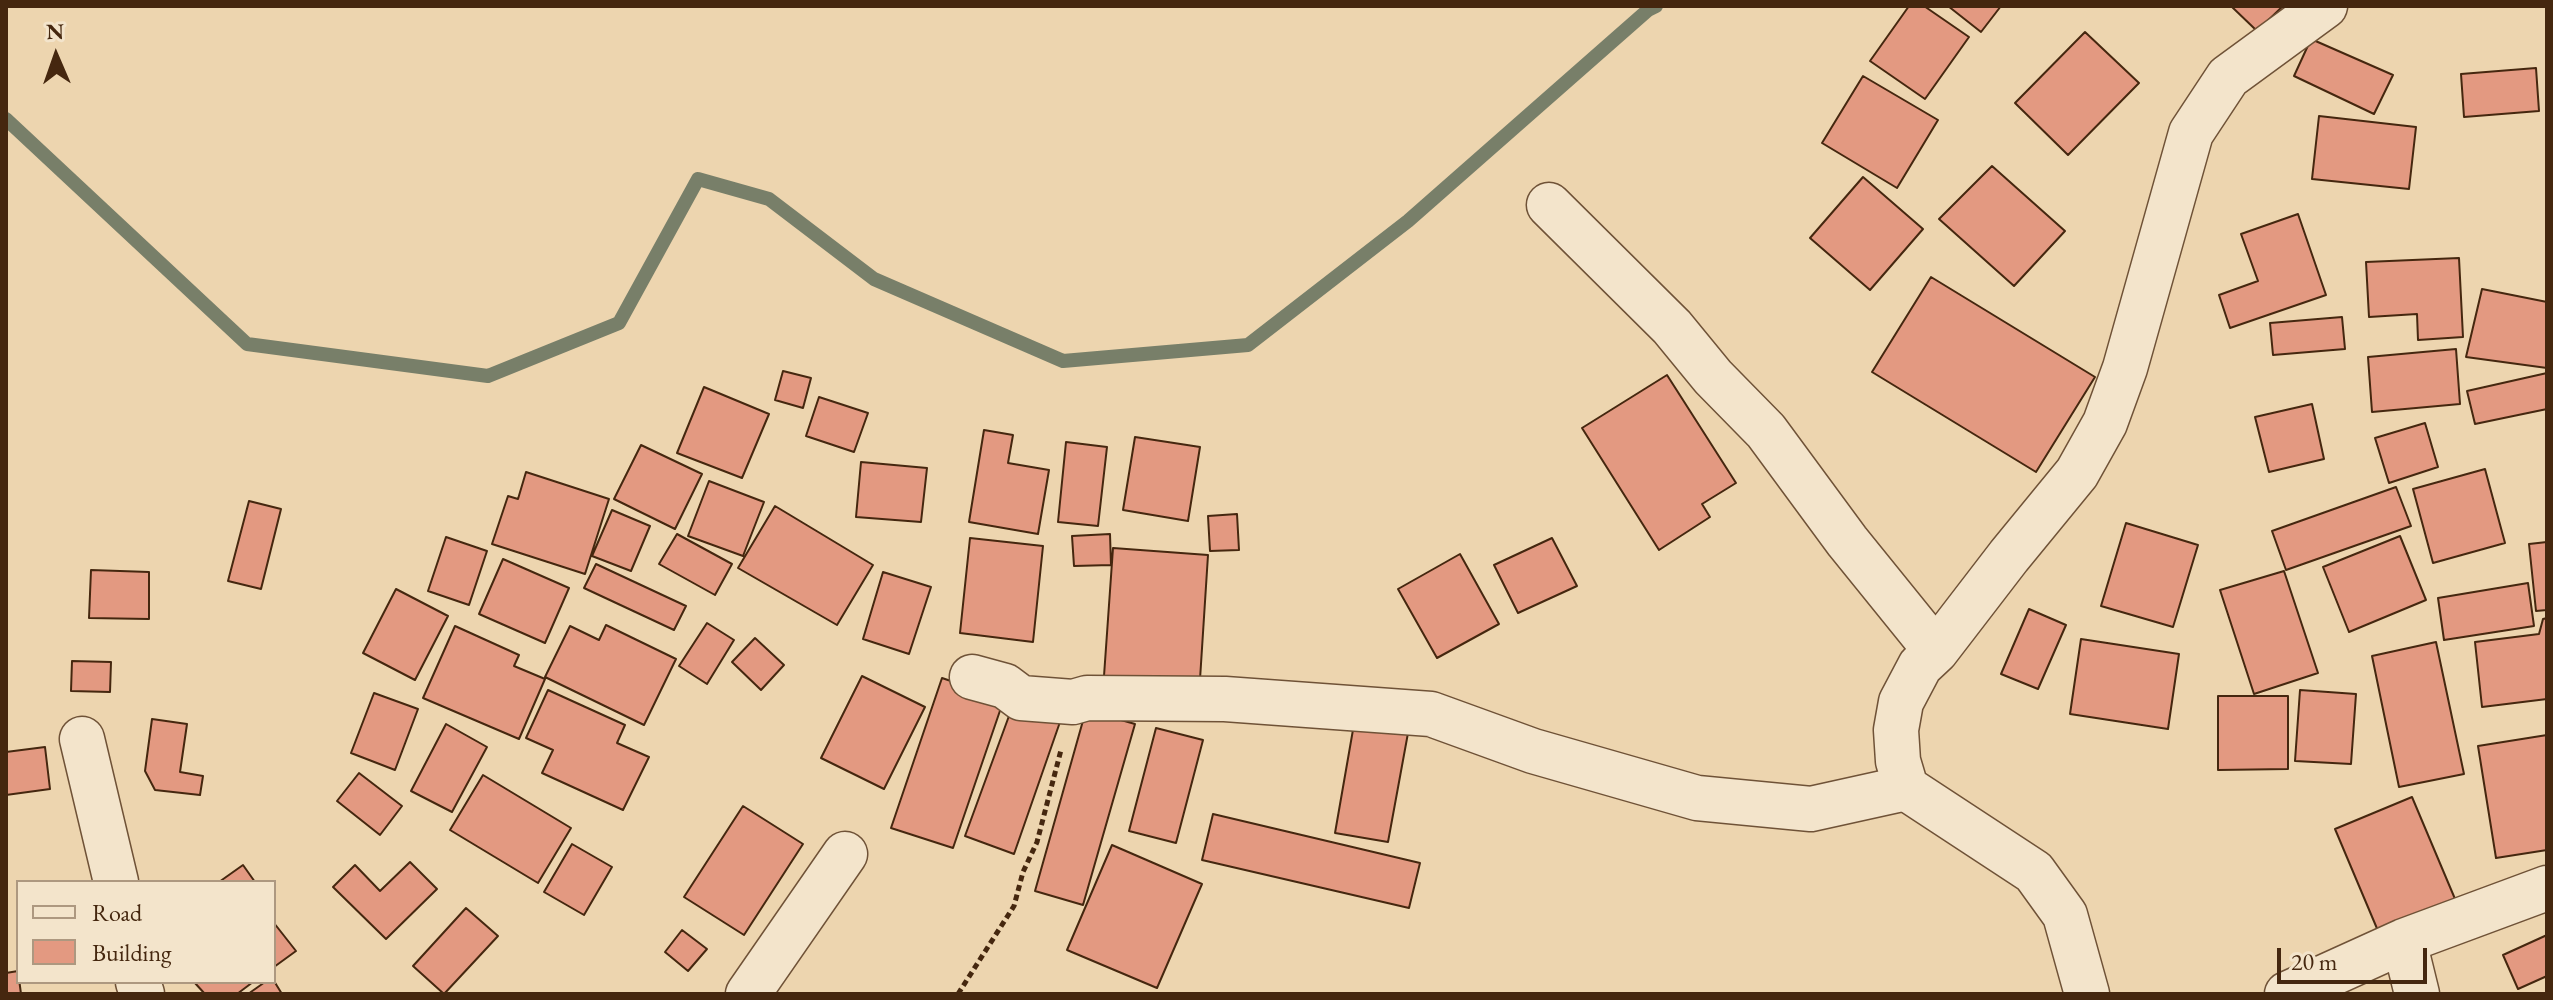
<!DOCTYPE html>
<style>
body{margin:0}
#map{position:relative;width:2553px;height:1000px;overflow:hidden;background:#edd5af;font-family:"EB Garamond",serif}
canvas{display:block}
.frame{position:absolute;inset:0;border:8px solid #45270f;pointer-events:none}
.legend{position:absolute;left:16px;top:880px;width:260px;height:104px;box-sizing:border-box;background:#f3e4cb;border:2px solid #ad9880;margin:0;padding:10px 14px;list-style:none;font-size:24px;color:#45270f}
.legend li{display:flex;align-items:center;gap:16px;height:40px}
.legend b{width:40px;border:2px solid #ad9880}
.north{position:absolute;left:16px;top:16px;width:80px;height:80px;-webkit-text-stroke:6px #f3e4cb;paint-order:stroke;rotate:358deg;font-size:22px;font-weight:700;line-height:32px;text-align:center;color:#45270f}
.north::after{content:'';display:block;margin:auto;width:28px;height:36px;background:#45270f;clip-path:polygon(50% 0,100% 100%,50% 72%,0 100%)}
.scale{position:absolute;left:2277px;top:948px;width:150px;height:36px;box-sizing:border-box;border:4px solid #45270f;border-top:0;padding-left:10px;font-size:24px;line-height:28px;white-space:nowrap;color:#45270f;-webkit-text-stroke:6px #f3e4cb;paint-order:stroke}
</style>
<div id="map">
<canvas width="2553" height="1000"></canvas>
<div class="frame"></div>
<ul class="legend">
<li><b style="height:10px;background:#f3e4cb"></b>Road</li>
<li><b style="height:22px;background:#e39981"></b>Building</li>
</ul>
<div class="north">N</div>
<div class="scale">20 m</div>
</div>
<script>
const context = document.querySelector('canvas').getContext('2d');
context.lineJoin = 'round';
function stroke(path, color, width, dash) { context.strokeStyle = color; context.lineWidth = width; context.lineCap = dash ? 'butt' : 'round'; context.setLineDash(dash || []); context.stroke(path); }
function paint(path, color) { context.fillStyle = color; context.fill(path, 'evenodd'); }
stroke(new Path2D(`
 M6 119 247 344 488 376 619 323 698 179 769 199 874 279 1063 361 1248 345 1408 221 1648 10 1656 6`), '#787f69', 14);
const building = new Path2D(`
 M1909 6H1924L1969 37 1925 99 1870 61Z
 M1948 6H2001L1981 32Z
 M2231 6H2283L2257 31Z
 M2085 32 2139 83 2068 155 2015 103Z
 M2311 39 2393 75 2374 114 2294 76Z
 M2536 68 2539 111 2464 117 2461 74Z
 M1863 76 1938 120 1897 188 1822 143Z
 M2319 116 2416 127 2409 189 2312 179Z
 M1992 166 2065 231 2014 286 1939 219Z
 M1863 177 1923 229 1870 290 1810 238Z
 M2298 214 2326 295 2230 328 2219 295 2258 281 2241 234Z
 M2459 258 2463 337 2418 340 2417 314 2369 317 2366 262Z
 M1931 277 2095 377 2036 472 1872 372Z
 M2482 289 2547 302V368L2466 357Z
 M2342 317 2345 349 2273 355 2270 323Z
 M2456 349 2460 404 2372 412 2368 357Z
 M783 371 811 378 803 408 775 400Z
 M2547 373V409L2475 424 2467 391Z
 M1667 375 1736 483 1702 504 1710 517 1659 550 1582 428Z
 M704 387 769 414 742 478 677 453Z
 M819 397 868 413 854 452 806 436Z
 M2312 404 2324 459 2269 472 2255 417Z
 M2425 423 2438 467 2389 483 2375 438Z
 M984 430 1013 435 1008 463 1049 470 1038 534 969 522Z
 M1135 437 1200 447 1188 521 1123 510Z
 M1066 442 1107 447 1098 526 1058 522Z
 M641 445 702 474 675 529 614 499Z
 M861 462 927 468 921 522 856 517Z
 M2485 469 2505 543 2433 563 2413 489Z
 M526 472 609 499 585 574 492 544 508 496 518 499Z
 M709 481 764 502 743 556 688 536Z
 M2396 487 2411 526 2286 570 2272 531Z
 M249 501 281 509 261 589 228 581Z
 M775 506 873 565 837 625 738 568Z
 M612 510 650 526 631 571 592 556Z
 M1237 514 1239 550 1210 551 1208 516Z
 M2126 523 2198 545 2173 627 2101 606Z
 M677 534 732 564 715 595 659 564Z
 M1110 534 1111 565 1074 566 1072 536Z
 M2400 536 2426 600 2349 632 2323 567Z
 M446 537 487 551 469 605 428 591Z
 M970 538 1043 546 1033 642 960 633Z
 M1552 538 1577 586 1518 613 1494 565Z
 M2547 542V610L2536 611 2529 544Z
 M1113 548 1208 555 1199 695 1111 688 1104 676Z
 M1460 554 1499 624 1437 658 1398 589Z
 M503 559 569 588 545 643 479 614Z
 M596 564 686 606 674 630 584 588Z
 M91 570 149 572V619L89 618Z
 M2284 571 2318 673 2254 694 2220 590Z
 M883 572 931 587 909 654 863 639Z
 M2528 583 2534 626 2444 640 2438 598Z
 M396 589 448 616 415 680 363 653Z
 M2029 609 2066 625 2038 689 2001 674Z
 M2547 618V699L2482 707 2475 642 2539 634 2543 619Z
 M707 623 734 640 707 684 679 666Z
 M606 625 676 659 644 725 545 677 570 626 599 640Z
 M455 626 519 655 514 666 545 679 519 739 423 698Z
 M755 638 784 665 761 690 732 662Z
 M2081 639 2179 654 2168 729 2070 714Z
 M2436 642 2464 774 2399 787 2372 656Z
 M72 661 111 662 110 692 71 691Z
 M862 676 925 707 884 789 821 758Z
 M942 678 1004 699 953 848 891 828Z
 M548 690 625 725 617 743 649 757 623 810 542 773 553 750 526 738Z
 M2300 690 2356 694 2351 764 2295 761Z
 M374 693 418 709 395 770 351 753Z
 M2218 696H2288V769L2218 770Z
 M1013 705 1060 722 1014 854 965 836Z
 M1086 710 1135 724 1083 905 1035 891Z
 M152 719 187 724 180 772 203 776 200 795 155 790 145 771Z
 M446 724 487 747 452 812 411 791Z
 M1354 724 1408 733 1388 842 1335 833Z
 M1156 728 1203 740 1176 843 1129 831Z
 M2547 735V850L2496 858 2478 746Z
 M45 747 50 789 6 795V752Z
 M359 773 402 806 380 835 337 801Z
 M483 775 571 828 538 883 450 830Z
 M2412 797 2458 906 2381 938 2335 829Z
 M743 806 803 844 744 935 684 897Z
 M1213 814 1420 863 1409 908 1202 860Z
 M572 844 612 867 584 915 544 892Z
 M1112 845 1202 884 1157 988 1067 950Z
 M410 862 437 889 386 939 333 887 355 865 380 891Z
 M243 865 255 882H219Z
 M466 908 498 936 444 994 413 966Z
 M274 923 296 951 274 967Z
 M682 930 707 949 688 971 665 952Z
 M2547 935V976L2518 989 2503 955Z
 M18 971 21 994H6V973Z
 M274 981 282 994H248L265 982Z
 M194 982H253L237 994H205Z`);
paint(building, '#e39981');
stroke(building, '#45270f', 2);
const minor = new Path2D(`
 M1549 205 1672 327 1713 377 1766 431 1847 541 1936 651
 M972 677 1005 686 1021 698 1073 702 1087 698 1225 699 1431 714 1533 751 1697 798 1811 809 1906 788
 M82 739 116 882
 M2404 941 2417 994
 M138 982 142 994
 M748 994 845 854
 M2087 994 2065 915 2034 872 1906 788 1898 761 1896 730 1901 702 1920 666 1936 651 2009 556 2077 473 2105 423 2125 368 2191 133 2228 77 2325 6
 M2287 994 2404 941 2547 888`);
stroke(minor, '#6f5237', 47);
stroke(new Path2D(`
 M958 994 1014 906 1023 872 1037 842 1061 750`), '#45270f', 5, [6, 4]);
stroke(minor, '#f3e4cb', 44);
</script>
